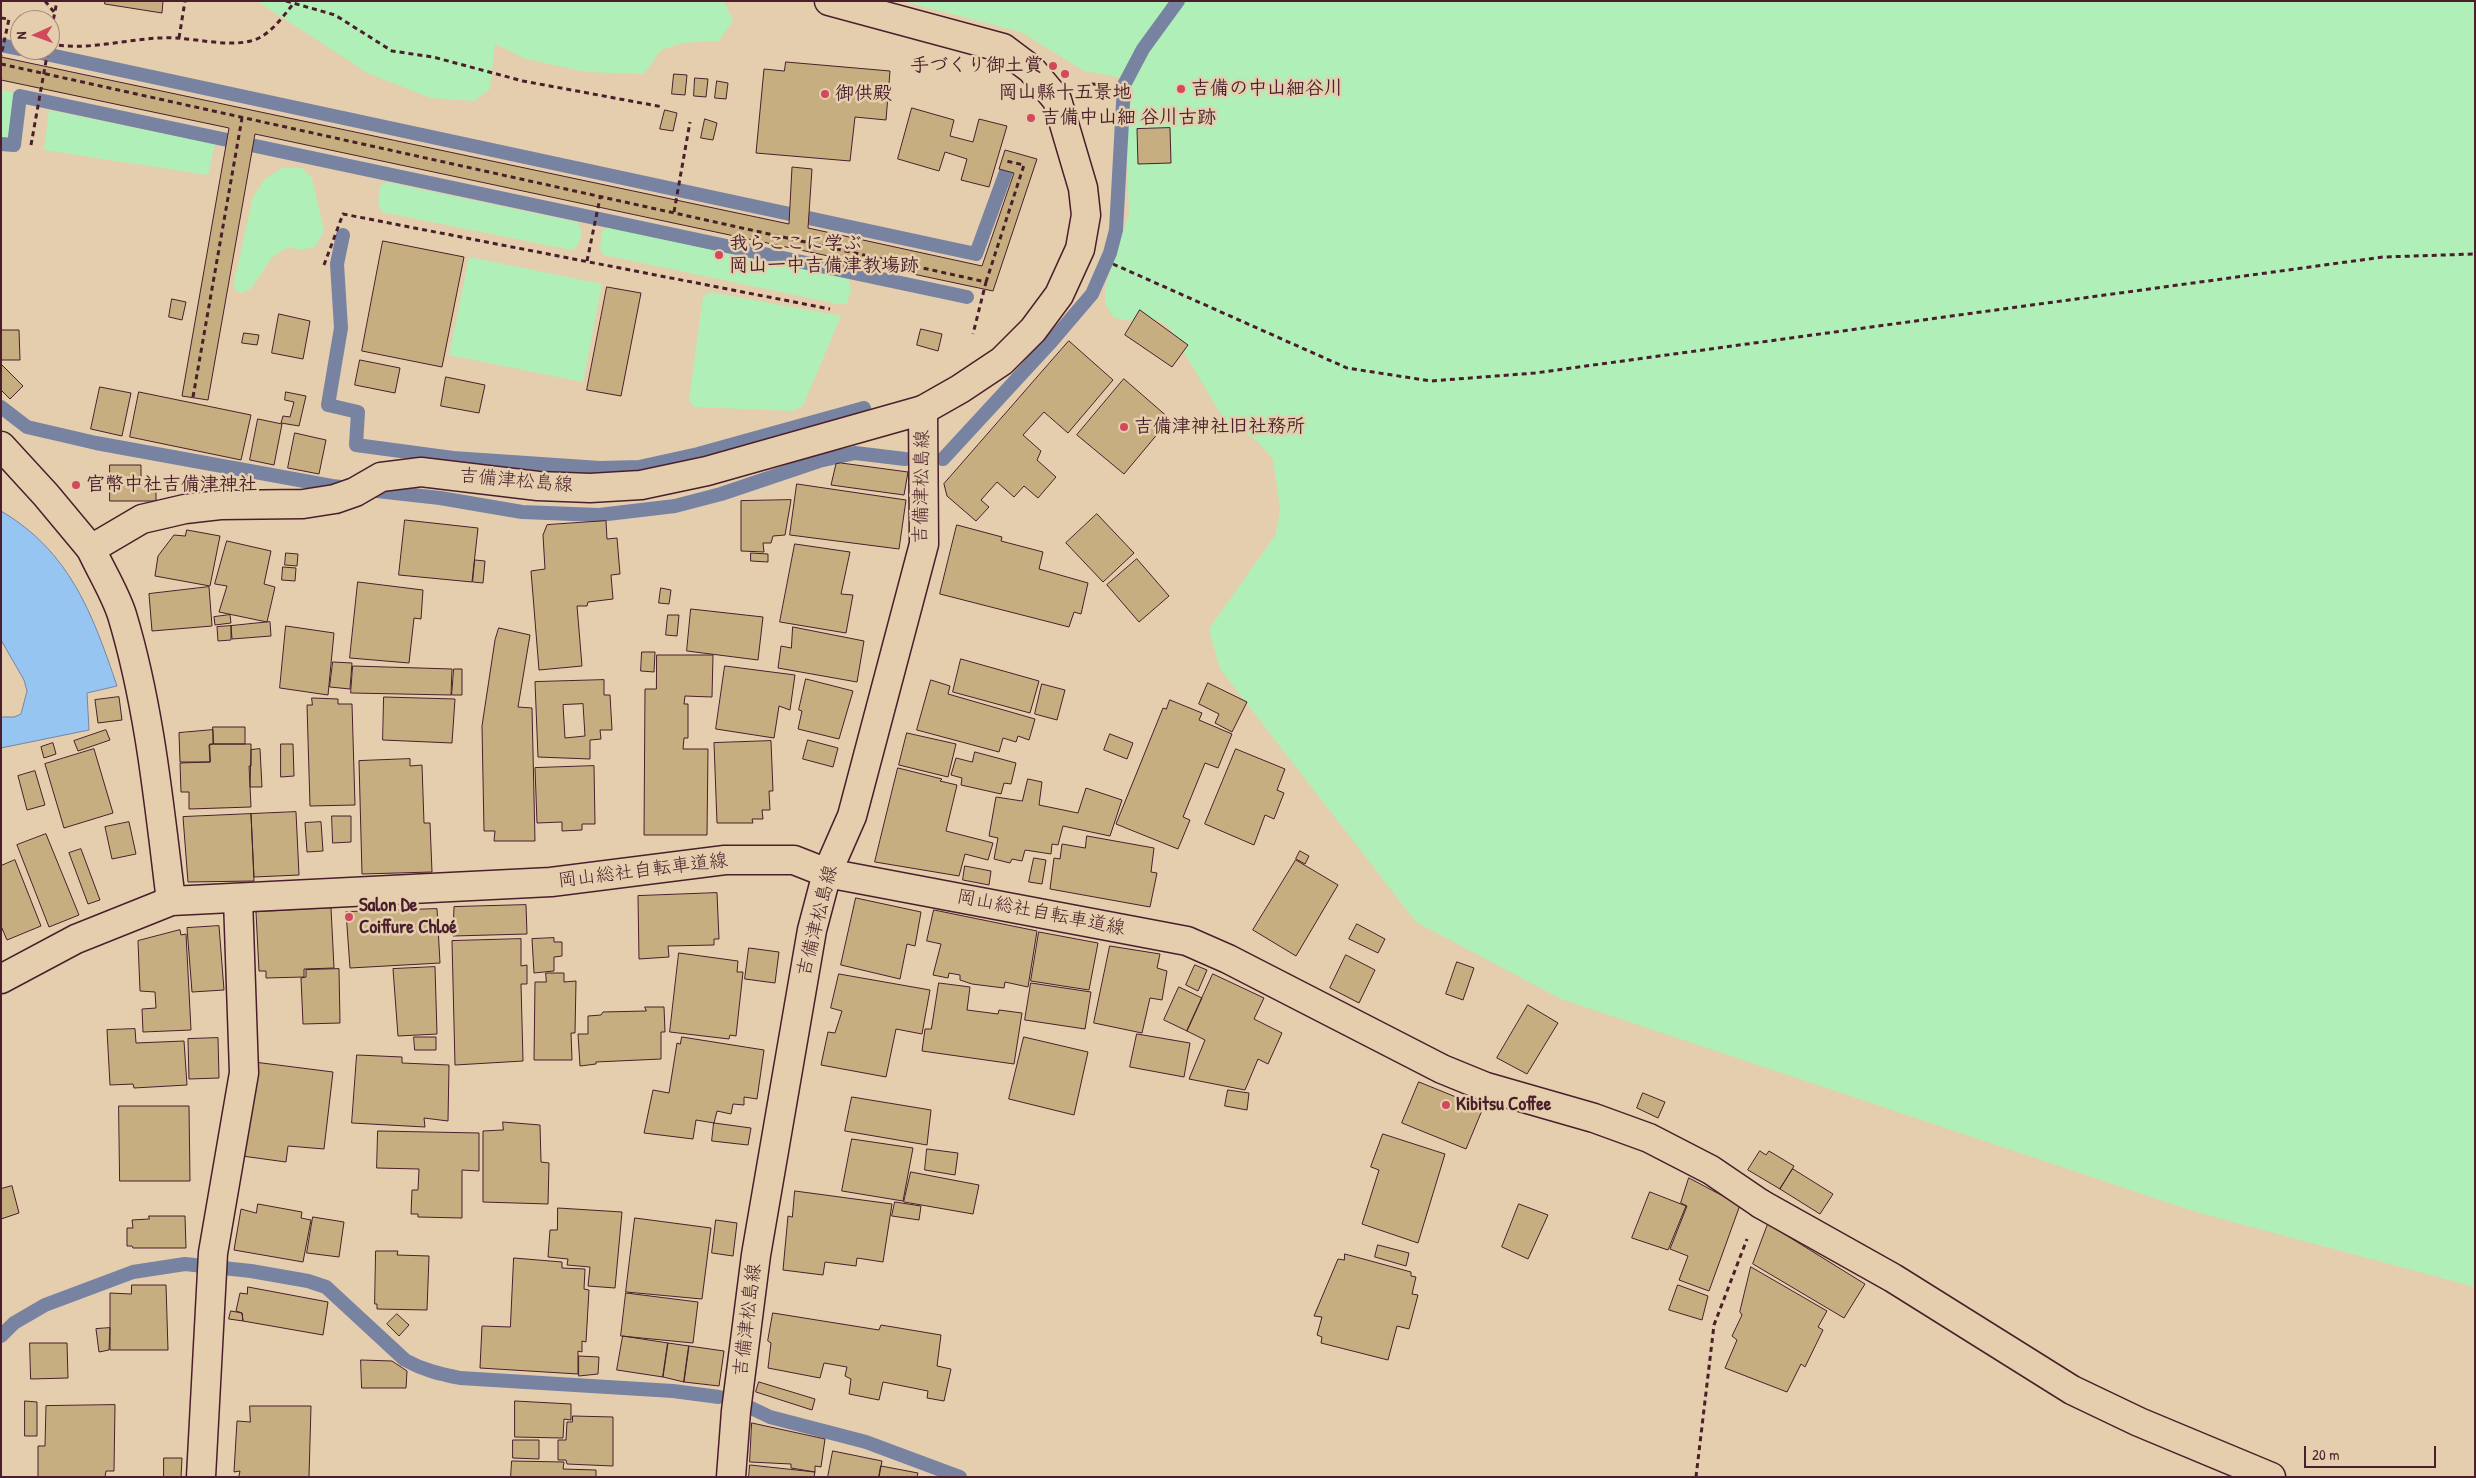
<!DOCTYPE html>
<meta charset="utf-8">
<style>
body{margin:0}
#map{position:relative;width:2476px;height:1478px;overflow:hidden;background:#e5ceae;font-family:"Patrick Hand",sans-serif}
canvas{display:block}
.frame{position:absolute;inset:0;border:2px solid #4a1f2b;pointer-events:none}
.north{position:absolute;left:10px;top:10px;width:50px;height:50px;box-sizing:border-box;background:#e5ceae;border:1px solid #a7887a;border-radius:50%;rotate:268deg;font-size:14px;font-weight:700;line-height:20px;text-align:center;color:#4a1f2b}
.north::after{content:'';display:block;margin:auto;width:18px;height:22px;background:#d1495b;clip-path:polygon(50% 0,100% 100%,50% 72%,0 100%)}
.scale{position:absolute;left:2304px;top:1446px;width:132px;height:22px;box-sizing:border-box;border:2px solid #4a1f2b;border-top:0;padding-left:6px;font-size:15px;line-height:18px;white-space:nowrap;color:#4a1f2b;-webkit-text-stroke:4px #e5ceae;paint-order:stroke}
</style>
<div id="map">
<canvas width="2476" height="1478"></canvas>
<div class="frame"></div>
<div class="north">N</div>
<div class="scale">20 m</div>
</div>
<script>
const context = document.querySelector('canvas').getContext('2d');
context.lineJoin = 'round';
function paint(path, color) { context.fillStyle = color; context.fill(path, 'evenodd'); }
function stroke(path, color, width, dash) { context.strokeStyle = color; context.lineWidth = width; context.lineCap = dash ? 'butt' : 'round'; context.setLineDash(dash || []); context.stroke(path); }
function label(font, color, halo, rows, align = 'center') {
  context.font = font + ' "Patrick Hand","Klee One",sans-serif'; context.lineWidth = 5; context.setLineDash([]); context.textBaseline = 'middle'; context.strokeStyle = halo; context.fillStyle = color; for (const [text, x, y, turn = 0] of rows) {
    context.save(); context.translate(x, y); context.rotate((+turn || 0) * Math.PI / 180); context.textAlign = isNaN(turn) ? turn : align; if (halo) context.strokeText(text, 0, 0); context.fillText(text, 0, 0); context.restore();
  }
}
paint(new Path2D(`
 M257 1H724L733 21 719 41 682 43 661 50 644 74 586 72 526 59 495 44 490 89 474 101 431 98 369 74Z
 M902 1H2475V1287L2196 1212 1561 999 1416 922 1220 669 1209 629 1276 534 1280 508 1273 459 1257 441 1223 418 1169 327 1155 319 1133 321 1114 318 1105 304V287L1129 214 1126 128 1133 90 1128 79 1084 71 1021 32Z
 M1 90 15 93 10 140 1 139Z
 M49 110 215 144 208 175 44 150Z
 M282 168H302L312 178 324 231 315 247 300 250 288 247 272 257 251 289 241 293 235 290 234 282 253 197 265 179Z
 M386 182 577 222 582 231 578 245 572 250 382 212 378 204 380 186Z
 M608 227 849 279 851 290 847 304H838L604 255 600 249 602 232Z
 M469 257 602 284 583 382 449 355Z
 M710 292 841 316 803 406 793 411 694 407 689 400 703 297Z`), '#b0efb7');
const water = new Path2D(`
 M1 511C70 551 93 615 117 686L87 693 89 730 1 748V717H14L21 714 27 691 24 680 1 640Z`);
paint(water, '#97c5f2');
stroke(water, '#7883a2', 1);
stroke(new Path2D(`
 M1 45 20 49
 M27 50 976 254 1006 172
 M1 144 14 145 20 96 967 297
 M343 235 337 264 341 328 328 405 358 412 356 445 453 458 600 468 639 467 698 454 864 408
 M1 407 27 427 96 443 332 486 440 498 522 512 599 515 675 506 721 494 819 461 855 453 905 459
 M943 459 1051 342 1092 294 1110 253 1116 230 1124 85 1143 49 1178 1
 M1 1336 14 1323 45 1305 133 1272 185 1264 251 1271 308 1281 326 1287 405 1360C423 1370 440 1374 460 1378L673 1391 719 1397
 M749 1407 770 1417 866 1442 960 1477`), '#7883a2', 14);
const building = new Path2D(`
 M105 1H163L162 13 105 4Z
 M1 57 789 224 792 167 812 169 808 228 982 266 1014 173 999 169 1005 150 1037 159 993 291 255 134 208 400 182 396 229 128 1 80Z
 M786 62 890 71 886 120 855 117 850 161 756 153 764 69 784 71Z
 M674 74 687 75 685 95 672 94Z
 M695 78 708 79 706 97 694 96Z
 M717 81 728 83 726 99 715 98Z
 M912 108 954 120 950 136 973 142 979 119 1007 126 989 187 961 180 967 159 945 152 939 171 898 159Z
 M665 110 677 113 673 131 660 129Z
 M705 119 717 123 713 140 701 138Z
 M1170 128 1171 163 1138 164 1137 129Z
 M383 241 464 257 442 367 362 351Z
 M607 287 641 293 621 396 587 390Z
 M172 299 186 302 182 320 169 317Z
 M1140 310 1188 345 1172 367 1125 335Z
 M279 314 310 321 303 359 272 353Z
 M921 329 942 334 938 351 917 345Z
 M1 330H19L20 360H1Z
 M244 333 259 335 257 345 242 343Z
 M1069 341 1113 380 1068 433 1044 412 1023 435 1041 451 1037 460 1056 477 1038 498 1024 486 1014 497 997 482 981 500 989 507 976 521 947 496 944 484Z
 M360 360 400 368 395 393 355 385Z
 M1 364 23 386 10 399 1 390Z
 M446 377 485 385 479 413 441 406Z
 M1124 379 1170 419 1124 474 1077 435Z
 M100 387 131 393 122 436 91 429Z
 M139 392 251 415 241 460 130 437Z
 M286 392 306 396 299 426 281 423 283 416 290 417 294 402 285 400Z
 M258 419 282 424 274 465 250 460Z
 M295 433 326 440 319 474 288 468Z
 M841 463 908 472 904 495 831 485 836 464Z
 M110 465H141V485H156V501H110Z
 M797 484 906 500 899 549 790 535Z
 M791 500 785 535 773 536 771 543H763L764 552 741 551V501Z
 M1097 514 1134 553 1103 582 1066 543Z
 M405 520 478 528 472 582 399 575Z
 M606 521 607 539 617 538 620 574 611 575 613 599 588 602 587 606H577L582 666 539 670 531 571 545 569 543 535 547 525Z
 M957 525 1002 537 1001 541 1043 552 1039 569 1088 583 1081 614 1074 612 1069 627 940 594Z
 M187 530 220 536 210 586 155 576 158 556 174 535 185 536Z
 M227 541 271 551 264 584 275 587 267 622 219 612 227 586 215 584Z
 M795 544 850 552 841 594 853 595 846 633 780 622Z
 M286 553 298 554 297 566 285 565Z
 M751 553 768 554V562L751 561Z
 M1137 559 1169 596 1139 622 1107 585Z
 M475 560 485 561 483 583 473 582Z
 M283 567 296 568 295 581 282 580Z
 M358 582 423 590 421 619 414 618 409 663 350 658Z
 M209 587 212 626 152 631 149 594Z
 M661 588 671 590 669 604 659 603Z
 M691 609 763 617 758 660 687 651Z
 M230 615 231 623 215 625 214 617Z
 M668 615H679L677 636 666 635Z
 M270 622 271 636 232 639 231 626Z
 M231 626V640L218 641 217 627Z
 M286 626 334 633 328 695 280 688Z
 M793 627 864 641 857 682 778 668 781 646 791 648Z
 M499 628 530 635 518 707 532 708 535 841H494L495 831H484L482 726 495 640Z
 M642 652H655L654 672 641 671Z
 M657 655H713L712 697 685 696 684 704H688V738H684L683 749H708L707 835H644L645 689H656Z
 M961 659 1039 681 1030 713 953 692Z
 M333 662 352 663 350 689 330 687Z
 M353 666 452 669 451 695 351 693Z
 M725 666 795 675 790 710 779 706 774 738 716 729Z
 M454 669H462V695H452Z
 M806 679 853 691 839 739 798 729 802 711 799 710Z
 M604 680V695H610L612 730H600L601 739 590 740V759L538 757 535 682ZM583 704 585 736 565 738 563 705Z
 M931 680 950 686 948 694 1035 719 1029 740 1018 736 1016 742 1003 738 999 752 917 730Z
 M1208 683 1247 702 1232 732 1215 723 1219 714 1199 704Z
 M1042 684 1065 690 1057 720 1035 714Z
 M119 697 122 720 98 723 95 700Z
 M384 697 455 699 452 743 383 740Z
 M312 698 338 699V704H352L355 805 310 806 307 705H312Z
 M1170 700 1202 713 1199 720 1232 734 1218 768 1205 763 1183 817 1190 820 1178 849 1116 824 1163 708 1166 709Z
 M213 727H245V744H214Z
 M106 730 110 740 78 751 74 741Z
 M213 730V744L209 745 210 762H180L179 733Z
 M907 733 956 744 948 777 899 765Z
 M1110 734 1133 743 1127 759 1104 750Z
 M808 740 838 748 833 767 803 759Z
 M771 741 773 791H769L770 810H762L763 819H752L753 823H717L714 743Z
 M53 743 56 754 44 758 41 747Z
 M210 744H251V766H249L251 807 189 809V792H181L180 763 210 762Z
 M281 744H293L294 776 281 777Z
 M94 749 113 813 64 828 45 764Z
 M260 749 262 787H250L251 750Z
 M1236 749 1285 769 1277 790 1284 793 1274 819 1265 815 1254 845 1205 824Z
 M975 752 1016 763 1011 784 1004 783 1001 794 961 785 962 778 951 775 956 758 972 762Z
 M410 759V766L422 765 424 823H430L432 872 362 874 359 761Z
 M594 766 595 824H582V830L562 831V822L537 823 535 768Z
 M898 768 942 779 940 781 957 785 946 831 993 843 988 860 965 854 959 876 875 862Z
 M35 771 45 805 27 810 18 776Z
 M1028 779 1042 782 1039 805 1078 813 1086 788 1122 800 1110 836 1063 826 1058 845 1052 844 1051 854 1025 850 1022 861 1012 859 1010 863 994 859 998 838 989 836 996 797 1022 801Z
 M296 812 299 875 254 877 251 814Z
 M251 814 254 881 188 882 183 817Z
 M332 816H351V842L333 843Z
 M129 822 136 854 112 859 105 827Z
 M321 822 323 851 307 852 305 823Z
 M46 834 79 915 49 927 17 845Z
 M1087 836 1154 848 1151 872 1157 873 1150 907 1050 889 1054 858 1060 859 1062 844 1085 848Z
 M81 849 100 900 88 904 69 853Z
 M1300 851 1309 856 1305 864 1296 859Z
 M1034 858 1046 860 1042 884 1029 882Z
 M15 860 41 926 7 940 1 926V866Z
 M1296 860 1338 885 1296 956 1253 930Z
 M965 866 991 871 989 885 963 880Z
 M717 893 719 939H714V945L668 946 669 957 639 959 638 896Z
 M856 898 921 912 915 946 907 944 900 979 841 965Z
 M526 905 527 934 453 936 454 907Z
 M331 908 334 968 304 969V977L266 978V971H259L256 912Z
 M437 909 440 963 350 968 346 912Z
 M934 910 1037 931 1028 987 1005 982 1004 988 972 984 960 980V975L949 973 948 978 933 975 941 944 927 941Z
 M1357 924 1385 939 1378 953 1349 939Z
 M219 926 224 990 192 992 187 928Z
 M180 930 181 935 186 934 191 1030 143 1032 142 1009 156 1008 155 992 140 991 138 941Z
 M1039 932 1098 943 1089 990 1031 981Z
 M554 938V942H562V956L554 957V971L534 973 532 939Z
 M521 939V966L527 965V984H521L523 1061 455 1065 452 941Z
 M1110 946 1160 954 1157 968 1167 971 1162 1000 1150 998 1142 1033 1094 1023Z
 M749 948 779 952 775 983 745 979Z
 M679 953 738 961 737 972H743L736 1036 730 1035 729 1039 670 1032Z
 M1346 955 1375 970 1359 1003 1330 988Z
 M1457 962 1474 968 1463 1000 1446 994Z
 M1195 965 1207 970 1198 991 1186 985Z
 M435 967 437 1034 398 1036 393 969Z
 M339 969 340 1023 303 1024 301 978 306 977V970Z
 M546 973H564V982L576 981 575 1033H571L572 1060H534L535 982H546Z
 M839 974 930 990 922 1034 896 1029 886 1077 821 1065 828 1032 835 1033 842 1011 831 1008Z
 M1213 974 1264 998 1254 1019 1282 1033 1268 1064 1258 1059 1245 1090 1189 1079 1205 1040 1187 1031Z
 M939 983 970 987 967 1010 998 1014 999 1010 1022 1013 1014 1064 922 1051 925 1029H931Z
 M1031 983 1091 992 1085 1029 1025 1020Z
 M1179 987 1202 998 1187 1031 1164 1020Z
 M1528 1005 1558 1023 1527 1074 1497 1058Z
 M645 1007H664L665 1032H661V1059L596 1062V1064L580 1066 578 1034H588V1016L601 1015 603 1012 646 1011Z
 M135 1029 136 1043 184 1041 187 1085 134 1088 133 1084 110 1085 107 1030Z
 M1137 1034 1190 1043 1184 1077 1130 1067Z
 M414 1037H436V1050H415Z
 M682 1037 764 1050 757 1099 744 1097V1105L733 1104 731 1114 717 1111 714 1123 696 1120 693 1139 644 1133 653 1090 669 1093 677 1043 680 1044Z
 M1024 1037 1088 1052 1074 1115 1009 1099Z
 M218 1038 219 1078 189 1079 188 1039Z
 M357 1055 402 1057V1063L449 1065 448 1121 424 1118 425 1127 352 1123Z
 M254 1062 333 1072 324 1149 288 1146 286 1162 242 1156Z
 M1419 1082 1483 1108 1466 1149 1402 1123Z
 M1228 1090 1249 1093 1247 1110 1225 1106Z
 M1643 1093 1665 1102 1658 1118 1637 1108Z
 M852 1097 931 1110 927 1145 845 1131Z
 M119 1106H189L190 1181H120Z
 M503 1122 540 1125 541 1162 549 1163 548 1204 483 1202V1131L503 1130Z
 M714 1123 751 1128 748 1145 712 1141Z
 M378 1131 479 1133V1171L462 1170V1218L418 1217V1214H411L412 1190H418L419 1169 377 1168Z
 M1383 1134 1445 1154 1418 1243 1362 1224 1379 1170 1371 1167Z
 M852 1139 913 1148 903 1201 842 1191Z
 M927 1149 958 1153 955 1175 925 1170Z
 M1760 1151 1766 1155 1769 1151 1794 1166 1780 1189 1748 1170Z
 M1793 1169 1833 1194 1820 1214 1780 1189Z
 M911 1172 979 1185 973 1214 904 1202Z
 M1689 1178 1740 1205 1709 1291 1679 1280 1688 1256 1670 1249 1687 1206 1681 1203Z
 M12 1186 19 1213 1 1219V1189Z
 M795 1191 892 1204 883 1262 857 1258 856 1266 825 1262 823 1275 783 1270 788 1216 792 1217Z
 M1650 1192 1686 1206 1668 1250 1632 1238Z
 M895 1202 921 1206 919 1220 892 1216Z
 M258 1204 302 1212 301 1218 311 1220 303 1262 234 1250 241 1209 256 1213Z
 M1519 1204 1548 1215 1528 1259 1502 1247Z
 M558 1208 622 1212 615 1288 588 1286 590 1267 567 1265 568 1259 548 1257 550 1230H557Z
 M149 1216H185L186 1248H133L132 1246H127V1228H133L132 1220 149 1219Z
 M313 1217 344 1222 339 1257 307 1253Z
 M635 1218 711 1228 702 1299 626 1292Z
 M716 1220 737 1223 733 1256 712 1253Z
 M1768 1224 1865 1284 1844 1318 1753 1264Z
 M1378 1245 1409 1253 1406 1266 1375 1257Z
 M376 1251H398L397 1255 429 1256 427 1310 377 1309V1304H375Z
 M1345 1254 1411 1272V1276L1416 1277 1412 1294 1418 1295 1409 1329 1397 1326 1388 1360 1321 1343 1322 1337 1317 1335 1322 1317 1314 1316 1338 1259 1344 1260Z
 M514 1258 562 1262V1268L585 1269 584 1289 589 1290 586 1342 582 1341V1352L578 1351V1374L480 1368 482 1326 510 1327Z
 M1751 1267 1827 1311 1818 1327 1823 1330 1805 1367 1801 1364 1787 1392 1725 1368 1737 1340 1732 1336 1742 1315 1740 1312Z
 M132 1285H166L168 1350H110V1293L131 1294Z
 M1678 1285 1708 1296 1702 1320 1669 1310Z
 M248 1287 328 1302 323 1335 243 1321 242 1313 236 1311 240 1293 247 1294Z
 M626 1293 698 1302 693 1343 621 1336Z
 M231 1311 242 1313 243 1321 229 1319Z
 M773 1313 879 1330 881 1325 941 1335 937 1366 951 1369 944 1401 927 1398 928 1391 883 1382 879 1400 849 1394 851 1379 845 1376 847 1367 824 1363 820 1378 768 1368 771 1343 768 1341Z
 M397 1314 409 1325 399 1336 387 1324Z
 M110 1328 109 1350 99 1352 96 1329Z
 M623 1336 668 1343 663 1377 617 1370Z
 M30 1343H67L68 1378 31 1379Z
 M668 1343 689 1346 684 1382 663 1377Z
 M689 1346 724 1351 719 1386 684 1382Z
 M579 1356 599 1357 598 1374 579 1376Z
 M361 1360 392 1361 407 1371 406 1388H362Z
 M759 1382 815 1399 812 1410 756 1392Z
 M25 1401 37 1402V1436H25Z
 M515 1401 571 1404V1420L564 1419 563 1438 515 1437Z
 M115 1405 114 1471H106L105 1477H38V1446H45L46 1406Z
 M250 1406H311L309 1477H242L239 1476 240 1471 234 1472 237 1421 250 1422Z
 M573 1416 613 1417V1466L567 1464 566 1460H558V1440H566L567 1422H572Z
 M752 1423 825 1439 821 1467 815 1466V1472L791 1468V1464L750 1462Z
 M513 1440H539V1459L513 1458Z
 M833 1451 882 1461 879 1477H828Z
 M164 1458H182L181 1477H164Z
 M512 1461 564 1462 563 1469 596 1470V1477H511Z
 M750 1465 815 1472 814 1477H749Z
 M881 1466 918 1473 917 1477H879Z`);
paint(building, '#c7ae80');
stroke(building, '#4a1f2b', 1);
const street = new Path2D(`
 M829 1 1003 48 1031 69 1057 100 1083 188 1086 215 1080 249 1059 295 1033 330 1002 361 960 389 923 410
 M91 549C101 571 115 593 122 615 150 708 159 805 171 901
 M1761 1204 1893 1278 2072 1390 2139 1422 2271 1477
 M201 1477 213 1253 244 1073 238 899`);
const secondary = new Path2D(`
 M1 446 46 495 91 549 142 519 185 509 220 505 303 504 335 499 355 492 381 477 421 472 538 486 590 488 641 485 707 471 923 410 924 544 852 816 827 873 812 930 756 1255 736 1411 731 1477
 M1 979 76 939 171 901 551 882 725 860H794L827 873 1187 941 1228 959 1442 1069 1486 1087 1594 1118 1649 1138 1711 1170 1761 1204`);
stroke(street, '#4a1f2b', 31);
stroke(secondary, '#4a1f2b', 31);
stroke(new Path2D(`
 M45 1 54 12
 M286 1 335 15 392 51 433 57 523 81 663 107
 M1 18 9 19 1 56
 M50 37 57 1
 M179 38 185 1
 M50 44C92 52 133 36 175 38 201 39 235 49 259 38 273 31 284 15 294 3
 M1 64 986 282 973 334
 M1091 84 1108 85
 M31 145 48 50
 M674 212 690 122
 M587 261 600 198
 M1113 264 1347 368 1431 381 1535 373 2383 257 2475 254
 M324 265 343 214 830 309
 M986 282 1024 165 1006 161
 M193 397 242 118
 M1696 1477 1714 1325 1747 1239`), '#4a1f2b', 3, [5, 4]);
stroke(street, '#e5ceae', 28);
stroke(secondary, '#e5ceae', 28);
for (const [x, y, r, color] of [
 [1053,66,5,"#d1495b"],
 [1065,74,5,"#d1495b"],
 [1181,89,5,"#d1495b"],
 [825,94,5,"#d1495b"],
 [1031,118,5,"#d1495b"],
 [719,255,5,"#d1495b"],
 [1124,427,5,"#d1495b"],
 [76,485,5,"#d1495b"],
 [349,917,5,"#d1495b"],
 [1446,1105,5,"#d1495b"]
]) { const dot = new Path2D(); dot.arc(x, y, r, 0, 2 * Math.PI); context.fillStyle = color; context.fill(dot); stroke(dot, '#e5ceae', 2); }
label('bold 19px', '#4a1f2b', '#e5ceae', [
 ["手づくり御土賞",1043,66,"right"],
 ["吉備の中山細谷川",1191,89],
 ["岡山縣十五景地",1065,93,"center"],
 ["御供殿",835,94],
 ["吉備中山細 谷川古跡",1041,118],
 ["我らここに学ぶ",729,244],
 ["岡山一中吉備津教塲跡",729,266],
 ["吉備津神社旧社務所",1134,427],
 ["官幣中社吉備津神社",86,485],
 ["Salon De",359,906],
 ["Coiffure Chloé",359,928],
 ["Kibitsu Coffee",1456,1105]
], 'left');
label('19px', '#4a1f2b', '#e5ceae', [
 ["吉備津松島線",516,481,5],
 ["吉備津松島線",922,487,-89],
 ["岡山総社自転車道線",643,871,-7],
 ["岡山総社自転車道線",1041,913,11],
 ["吉備津松島線",818,921,-76],
 ["吉備津松島線",748,1320,-83]
]);
</script>
